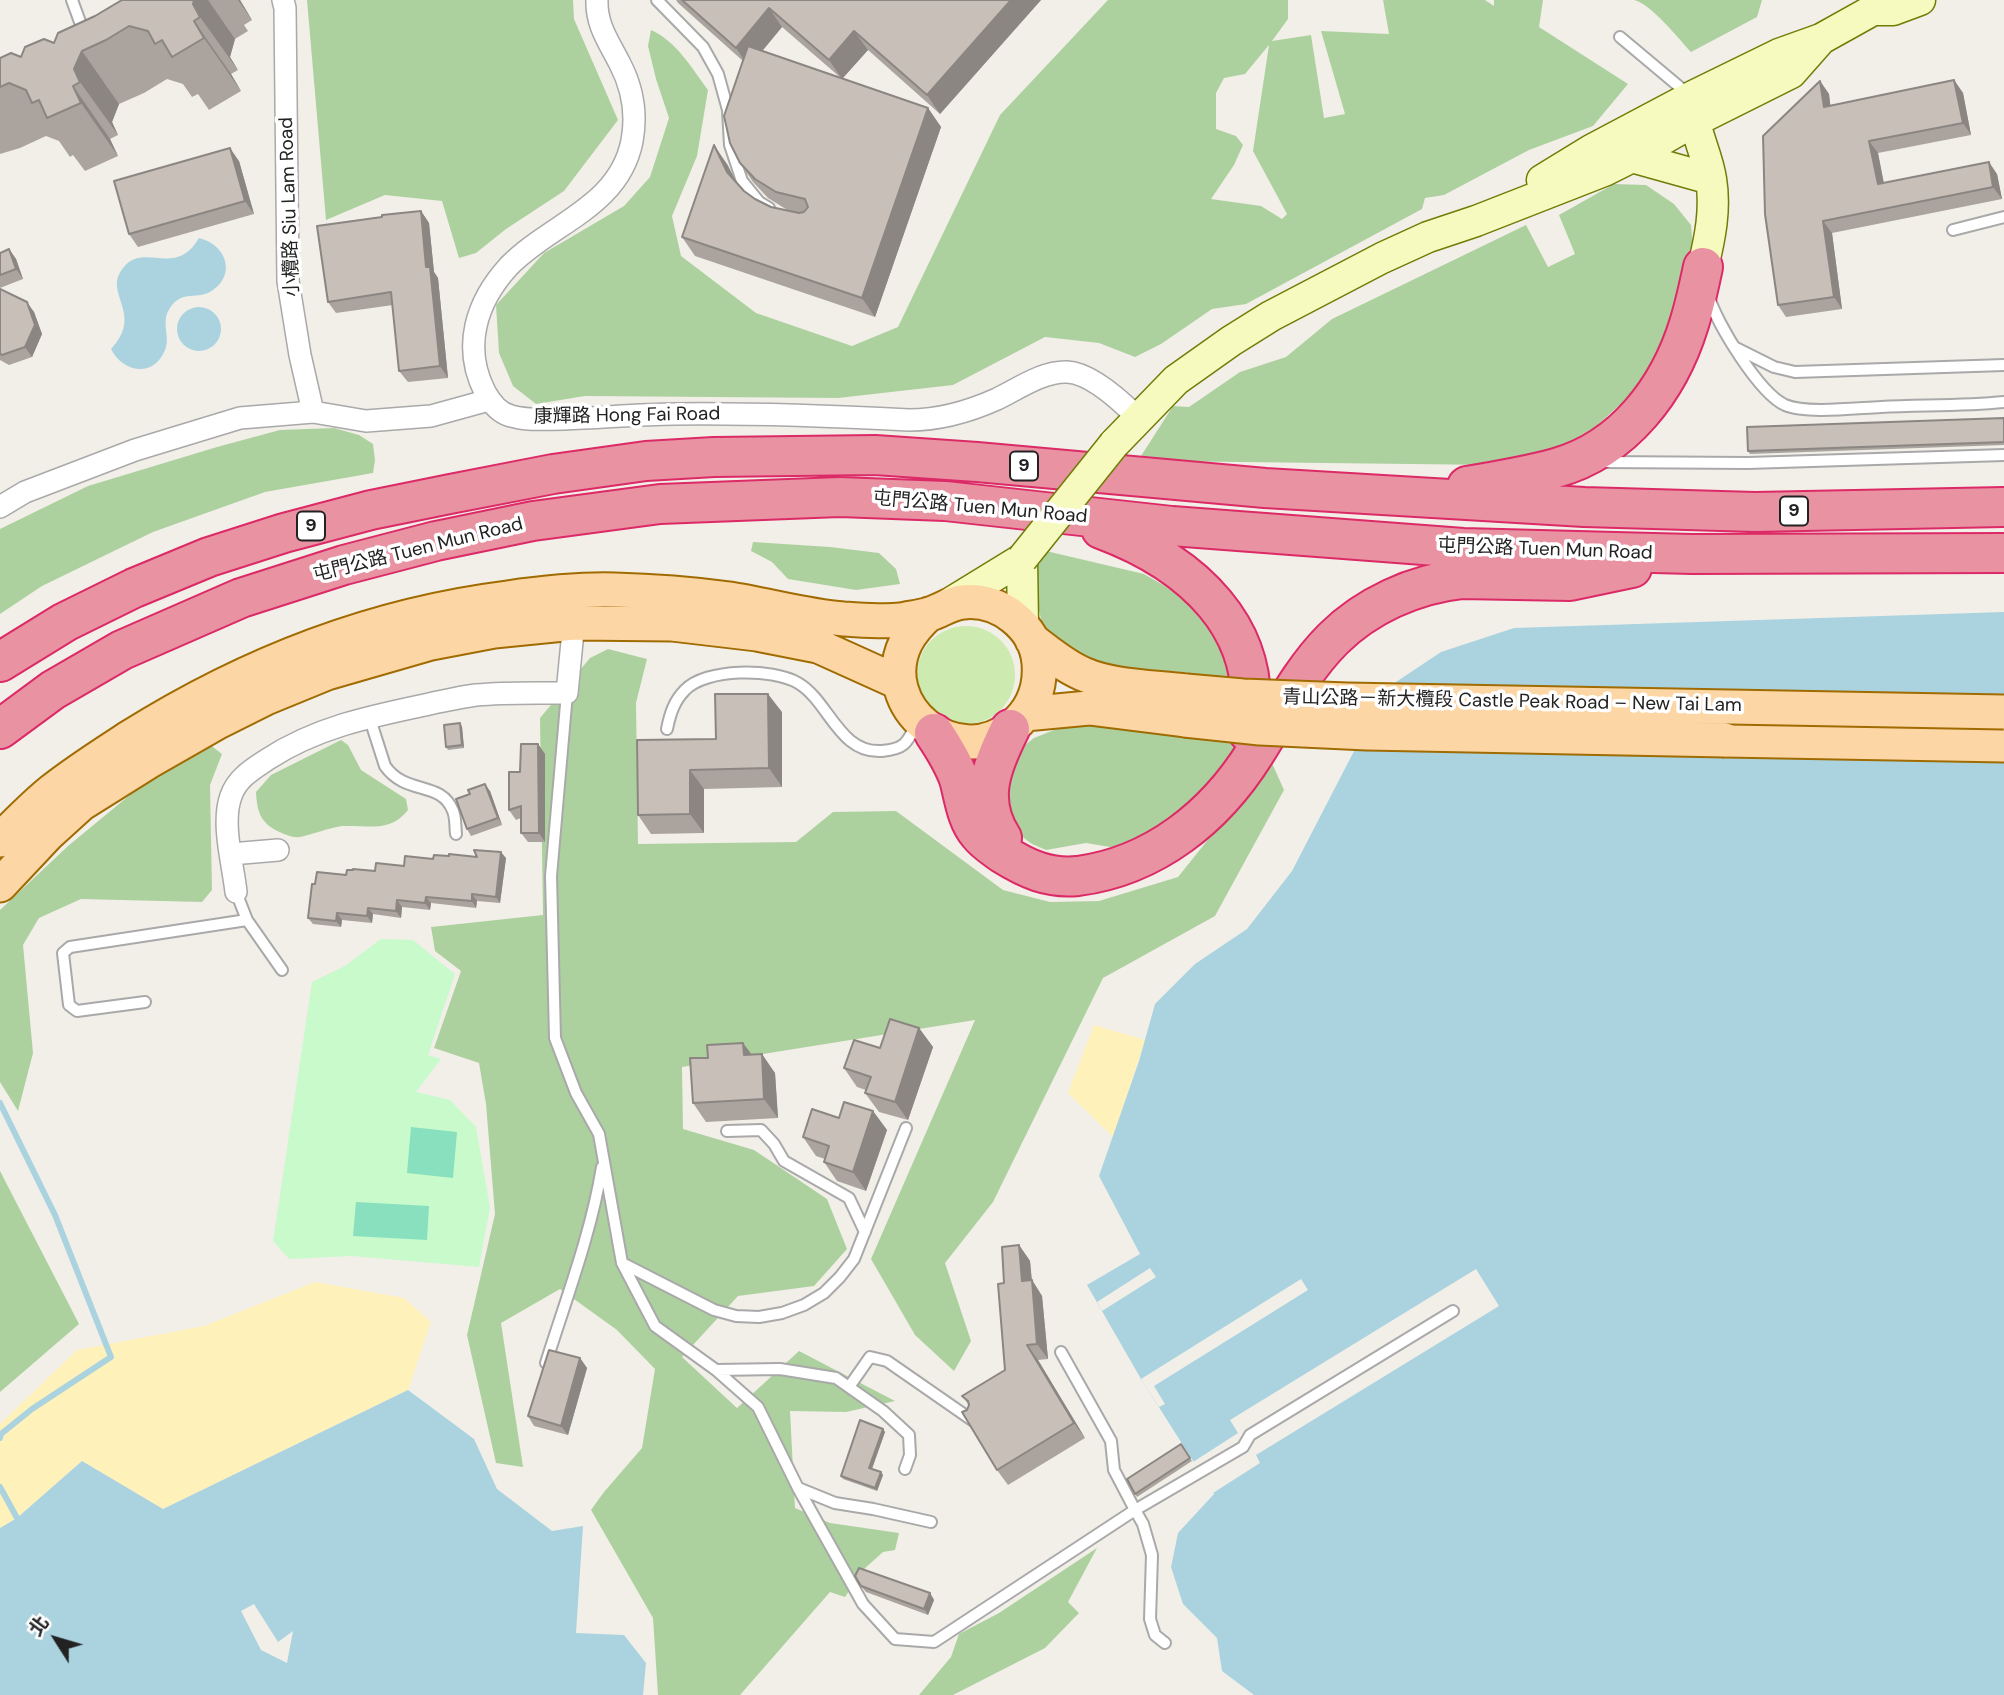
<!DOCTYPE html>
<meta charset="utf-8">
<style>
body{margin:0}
#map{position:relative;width:2004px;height:1695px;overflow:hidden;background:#f2efe9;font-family:"DM Sans","Noto Sans TC",sans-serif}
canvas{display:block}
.north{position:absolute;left:21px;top:1604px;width:70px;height:70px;-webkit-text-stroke:5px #fff;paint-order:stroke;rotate:307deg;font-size:19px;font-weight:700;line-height:28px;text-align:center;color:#222}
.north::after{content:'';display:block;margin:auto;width:24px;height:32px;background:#222;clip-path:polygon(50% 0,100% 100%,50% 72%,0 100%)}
</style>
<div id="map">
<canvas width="2004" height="1695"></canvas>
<div class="north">北</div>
</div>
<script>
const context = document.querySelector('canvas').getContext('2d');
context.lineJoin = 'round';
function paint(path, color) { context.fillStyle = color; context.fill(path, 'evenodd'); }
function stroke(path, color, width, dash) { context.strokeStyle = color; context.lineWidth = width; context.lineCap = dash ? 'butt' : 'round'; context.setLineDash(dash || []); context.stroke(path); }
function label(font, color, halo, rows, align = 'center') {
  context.font = font + ' "DM Sans","Noto Sans TC",sans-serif'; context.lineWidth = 7; context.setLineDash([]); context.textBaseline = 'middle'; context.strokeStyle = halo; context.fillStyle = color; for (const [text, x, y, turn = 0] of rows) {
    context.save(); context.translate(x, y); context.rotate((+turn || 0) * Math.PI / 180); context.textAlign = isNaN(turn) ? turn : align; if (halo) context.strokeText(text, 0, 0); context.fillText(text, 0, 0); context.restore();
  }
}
paint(new Path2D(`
 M917 675a49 49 0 1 1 98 0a49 49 0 1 1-98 0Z`), '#cdebb0');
paint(new Path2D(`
 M307 0H573L574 19 618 120 564 191 506 229 476 253 459 258 442 201 385 195 326 220Z
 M1108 0H1288V19L1272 41 1311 35 1324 118 1345 114 1321 31 1389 34 1383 0H1485L1494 6V0H1543L1539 27 1628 84 1593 126 1529 150 1444 195 1425 198 1422 209 1246 304 1212 309 1161 344 1135 357 1099 343 1045 337 953 385 838 398 585 396 536 404 513 386 499 353 496 305 544 253 624 206 650 177 669 118 656 79 648 46 651 30C676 41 692 68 708 90L697 156 672 216 681 256 756 313 852 346 898 327 1000 115ZM1269 45 1253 151 1287 214 1282 219 1261 206 1211 199 1234 165 1243 145 1236 136 1216 129V93L1224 78 1245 74Z
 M1634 0H1762L1757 17 1691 52C1678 38 1651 4 1634 0Z
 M1614 184 1646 185 1674 204 1691 225 1693 249 1660 352 1633 393 1594 428 1550 452 1494 465 1156 461 1141 456 1173 406 1189 407 1240 372 1286 357 1332 319 1526 225 1548 267 1575 254 1559 215Z
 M334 428 359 435 373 444 375 460 373 473 265 492 153 532 42 586 0 614V529L88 486 217 447 280 430Z
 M753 542 830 547 879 553 896 569 900 584 856 590 788 579 772 562 751 551Z
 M1046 551 1144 574 1205 609 1237 678 1111 668 1078 656 1058 641 1042 623 1034 589 1036 570Z
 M608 649 647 659 636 703 638 844 796 842 833 812 896 811 1003 890 1050 902 1099 901 1178 877 1271 761 1284 790 1215 916 1103 978 993 1202 945 1263 971 1341 954 1371 915 1335 871 1259 975 1020 682 1067 683 1129 754 1150 827 1199 847 1249 814 1286 738 1296 682 1357 737 1408 799 1351 895 1401 846 1412 790 1411 795 1508 830 1523 899 1533 895 1550 883 1552 863 1570 845 1597 830 1592 740 1695H658L653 1618 591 1510 604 1492 642 1448 655 1369 617 1330 560 1289 501 1323 523 1467 496 1463 467 1335 495 1214 486 1104 479 1063 434 1048 461 971 435 951 431 927 543 915 540 718 590 658Z
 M1079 725 1107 726 1237 743 1221 771 1196 805 1122 849 1086 843 1046 850 1032 844 1021 836 1012 824 1004 785 1021 748 1034 738 1054 730Z
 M341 740 348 745 361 770 406 799 408 810C390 833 369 825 342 826 328 828 314 834 300 837 294 838 290 836 284 834 262 825 257 815 256 792L271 775Z
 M209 744 222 754 210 785 212 890 202 902 81 899 39 918 23 945 33 1053 18 1111 0 1082V910L68 846 142 785Z
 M0 1171 79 1324 0 1392Z
 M1097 1548 1068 1602 1079 1613 1045 1648 953 1695H919L951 1657 959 1634 999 1613Z`), '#add19e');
paint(new Path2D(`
 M1094 1025 1145 1040 1113 1137 1068 1093Z
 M315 1282 404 1298 431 1322 408 1390 163 1509 82 1461 17 1518 0 1528V1424L77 1350 204 1326Z`), '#fff1ba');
paint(new Path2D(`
 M381 939 413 940 455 974 428 1055 441 1059 416 1092 450 1100 476 1127 490 1208 479 1267 352 1256 289 1259 273 1241 312 982 345 966Z`), '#c8facc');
paint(new Path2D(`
 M411 1127 457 1132 453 1178 407 1173Z
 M356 1202 429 1206 427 1240 353 1236Z`), '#88e0be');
paint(new Path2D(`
 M199 238C225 244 237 273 213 290 198 301 182 289 170 308 160 322 171 336 165 350 154 378 123 373 111 349 145 313 102 294 123 268 144 241 175 279 199 238Z
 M177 329a22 22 0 1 1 44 0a22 22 0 1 1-44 0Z
 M2004 612V1695H1254L1222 1671 1217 1638 1183 1604 1171 1567 1178 1533 1214 1494 1141 1379 1087 1285 1140 1254 1099 1176 1139 1061 1155 1004 1195 964 1247 929 1292 871 1367 726 1396 682 1441 652 1514 628Z
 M408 1390 474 1439 497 1489 552 1531 583 1526 576 1633 624 1635 646 1663 643 1695H0V1528L17 1518 82 1461 163 1509ZM254 1604 278 1642 293 1631 287 1663 261 1650 241 1611Z`), '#aad3df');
paint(new Path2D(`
 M1150 1268 1156 1277 1102 1311 1097 1302Z
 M1476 1269 1499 1306 1256 1455 1260 1463 1213 1493 1193 1462 1238 1433 1230 1420Z
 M1301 1279 1308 1290 1154 1386 1165 1404 1159 1407 1141 1379Z`), '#f2efe9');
stroke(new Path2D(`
 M0 1103 55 1215 111 1357 32 1409 1 1434 0 1438
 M0 1487 17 1518`), '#aad3df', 6);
const service = new Path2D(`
 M72 0 84 33
 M657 0 703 47 718 74 728 110 730 145 742 181 759 202 769 208
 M1620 37 1688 94
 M1953 230 2004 217
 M1709 297C1717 324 1759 393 1785 405 1806 414 1856 408 1881 407 1922 405 1963 406 2004 402
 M1736 348 1774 367 1795 372 2004 365
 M1601 462 1748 463 2004 455
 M567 693 551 876 555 1038 576 1093 599 1134 622 1263 655 1326 716 1370 758 1407 798 1488 863 1604 895 1639 934 1642 1135 1510 1114 1470 1111 1441 1061 1352
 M369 716 385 766C406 796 441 780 453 811 456 818 455 826 456 834
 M667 729C670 714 674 701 685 690 706 668 772 668 798 683 829 701 839 754 882 751 905 749 907 743 917 723
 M236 892 247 920 282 970
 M145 1002 77 1011 69 1005 63 953 70 947 247 920
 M727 1131 761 1130 774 1144 784 1161 849 1198 865 1232
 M622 1263 714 1310 736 1316 759 1317 782 1313 804 1305 824 1293 840 1277 854 1259 906 1128
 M546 1363C566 1299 591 1234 602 1167
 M716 1370 780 1369 836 1378 883 1411 909 1435 910 1455 905 1469
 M849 1387 870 1357 887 1361 972 1420
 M798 1488 835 1503 873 1509 931 1522
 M1165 1643 1155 1635 1150 1619 1152 1555 1143 1524 1135 1510 1243 1447 1250 1435 1453 1311`);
const minor = new Path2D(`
 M283 0 285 8 288 281 300 355 313 412
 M597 0C596 25 609 42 620 64 632 87 637 114 632 141 619 207 551 223 509 266 476 302 462 347 485 392 491 403 499 413 511 416 528 421 547 419 564 419 601 418 638 414 675 414 753 413 831 416 909 420 940 420 968 412 997 399 1018 389 1043 371 1067 372 1091 373 1122 402 1138 418
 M0 507 25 492 135 450 240 418 313 412 366 421 431 416 489 400
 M231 854 278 850
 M236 892C233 864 221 823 231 796 237 778 253 769 268 759 317 727 372 716 429 704 444 701 460 697 476 695 506 692 537 693 567 693L575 611`);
const secondary = new Path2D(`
 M1875 10H1893L1920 0
 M1692 104C1694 132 1707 153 1711 179 1716 209 1710 238 1703 267
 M1632 157 1711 179
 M1542 180 1591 150 1691 97 1779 54 1821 39 1891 0
 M1114 444 1176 380 1231 341 1271 316 1382 258 1428 237 1476 221 1604 171 1632 157 1693 122 1791 73 1821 39
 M1022 559 1023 626
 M947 605 1022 559`);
const primary = new Path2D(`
 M1032 640C1048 652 1064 666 1083 674 1112 687 1154 687 1186 691
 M1025 714 1089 708 1185 720
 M1725 740 2004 745
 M0 840C17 823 34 805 53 790 77 771 104 754 130 737 245 665 372 615 507 598 542 593 579 589 615 590 653 591 692 594 730 599 768 605 805 616 844 619 863 620 883 622 901 620 910 618 921 617 930 614 942 610 951 603 963 602 1000 598 1036 627 1039 663 1041 688 1032 711 1012 727 956 772 874 707 906 642 912 631 920 622 929 614
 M0 885 48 834 81 804 148 762 218 722 266 698 327 673 431 643 494 631 574 623 672 624 757 634 818 646 900 683`);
const motorway = new Path2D(`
 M1467 486C1497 481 1527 476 1556 468 1624 449 1669 389 1689 324 1695 305 1699 286 1703 267
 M1101 529C1190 562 1267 628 1248 732
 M0 662 65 622 134 588 209 557 284 533 371 510 450 494 553 474 646 461 714 457 875 455 977 462 1265 488 1584 507 1755 512 2004 507
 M0 729 53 690 122 650 241 598 344 565 436 541 533 521 660 504 840 497 945 501 1172 526 1463 548 1692 554 2004 553
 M934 733C944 748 953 762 959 779 964 797 966 819 979 834 985 842 995 848 1003 854 1027 869 1049 879 1078 876 1154 866 1215 817 1255 753 1280 714 1300 672 1333 639 1366 606 1414 584 1461 579L1570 581 1632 568
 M1002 838C977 800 992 765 1010 729`);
stroke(service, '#a9a9a9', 14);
stroke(minor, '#a9a9a9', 24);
stroke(secondary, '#707d05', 33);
stroke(primary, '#a06b00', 37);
stroke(motorway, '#dc2a67', 42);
stroke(service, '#fff', 10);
stroke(minor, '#fff', 21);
stroke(secondary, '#f7fabf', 30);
stroke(primary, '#fcd6a4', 33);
stroke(motorway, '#e892a2', 38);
const secondaryBridge = new Path2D(`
 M1022 559 1114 444`);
const primaryBridge = new Path2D(`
 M1186 691 1243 696 1347 700 2004 712
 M1185 720 1260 728 1367 733 1725 740`);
stroke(secondaryBridge, '#707d05', 33, []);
stroke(primaryBridge, '#a06b00', 37, []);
stroke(secondaryBridge, '#f7fabf', 30);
stroke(primaryBridge, '#fcd6a4', 33);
paint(new Path2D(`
 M122 0H240L252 20 244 25 248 31 235 39 230 57 238 70 231 74 241 91 209 110 198 94 192 97 183 84 167 79 144 93 119 104 112 122 118 135 110 139 118 156 85 171 73 155 70 157 59 141 46 136 20 148 0 154V58L21 57 54 43 95 16Z
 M676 0H1041L940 114 868 50 842 79 928 108 941 127 875 317 695 256 682 237 727 164 736 182 744 191 755 199 771 207 789 211 768 198 753 182 740 163 743 61 678 3ZM782 27 841 78 762 51Z
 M1954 80 1963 93 1971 135 1878 153 1884 183 1997 174 2002 199 1832 233 1842 309 1786 317 1778 305 1820 81 1829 94 1830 106Z
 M239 161 254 214 138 247 129 234Z
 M421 211 429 223 434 272 438 278 448 378 408 382 399 371 393 305 336 313 328 302Z
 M9 249 16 259 23 279 0 288V253Z
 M0 289 34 312 42 334 32 357 9 365 0 360Z
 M2004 418V445L1750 454 1748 451Z
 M782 712V787L704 789V833L651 834 638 815 716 739Z
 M460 723 462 727 464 748 448 750 446 747Z
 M538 744 545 754V842H528L521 833V818L516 820 509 810 520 772Z
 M490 791 502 825 471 836 467 829Z
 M477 857 506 858 500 903 477 901 476 908 431 903 430 910 402 907 401 918 373 914 372 923 342 920 341 927 313 924 308 918 315 884 346 875 404 866 433 859Z
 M919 1028 933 1047 908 1120 879 1112 865 1093 866 1090 857 1087 844 1068Z
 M743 1043 752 1055 775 1073 778 1118 706 1122 693 1103 708 1058Z
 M873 1111 887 1130 866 1191 837 1181 824 1162 825 1159 816 1156 803 1137 839 1118Z
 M1019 1245 1030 1261 1032 1280 1042 1296 1048 1359 1038 1360 1085 1438 1008 1485 997 1470 967 1410 969 1405 962 1396 1005 1370 1004 1283Z
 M580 1358 587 1368 568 1435 534 1426 528 1416Z
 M883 1429 885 1432 872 1469 883 1475 877 1491 843 1479 841 1476Z
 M1181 1444 1192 1461 1137 1497 1135 1494Z
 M861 1586 930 1593 934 1600 928 1615 866 1592Z`), '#aba49e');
paint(new Path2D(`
 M194 0H208L235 39 230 57 238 70 200 17 193 4Z
 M238 0H240L252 20Z
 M1011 0H1041L940 114 927 95Z
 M769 8 782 27 749 67 736 48Z
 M194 21 231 74 241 91 204 38Z
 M854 31 868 50 842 79 829 60Z
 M82 51 119 104 112 122 118 135 80 82 74 69Z
 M1954 80 1963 93 1971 135 1963 123Z
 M1820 81 1829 94 1832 119 1824 107Z
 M73 86 110 139 118 156 81 103Z
 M928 108 941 127 875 317 862 298Z
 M1869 141 1878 153 1886 196 1878 184Z
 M714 145 727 164 741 191 727 172Z
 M230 148 239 161 254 214 245 201Z
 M1989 162 1997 174 2002 199 1993 187Z
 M421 211 429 223 434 272 438 278 448 378 440 366 426 267Z
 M1823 221 1832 233 1842 309 1834 297Z
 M9 249 16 259 23 279 16 269Z
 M27 302 34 312 42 334 32 357 25 347Z
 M768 694 782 712V787L769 768Z
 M460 723 462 727 464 748 462 745Z
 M538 744 545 754V842L539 833Z
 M690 770 704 789V833L690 814Z
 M485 784 490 791 502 825 498 818Z
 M501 852 506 858 500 903 496 897Z
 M472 894 477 901 476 908 472 901Z
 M426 897 431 903 430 910 425 903Z
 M397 900 402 907 401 918 396 911Z
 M368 908 373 914 372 923 367 916Z
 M337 913 342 920 341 927 336 921Z
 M919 1028 933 1047 908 1120 895 1102Z
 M743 1043 757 1062 744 1055Z
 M762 1054 775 1073 778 1118 764 1099Z
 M873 1111 887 1130 866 1191 853 1172Z
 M1019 1245 1030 1261 1033 1297 1022 1281Z
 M1032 1280 1042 1296 1048 1359 1037 1344Z
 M1027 1345 1038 1360 1085 1438 1074 1423Z
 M580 1358 587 1368 568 1435 561 1426Z
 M883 1429 885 1432 871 1471 869 1468Z
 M881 1472 883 1475 877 1491 875 1488Z
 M930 1593 934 1600 928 1615 924 1609Z`), '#8b8681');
const building = new Path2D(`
 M122 0H194L193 4 200 17 194 21 204 38 172 57 162 40 155 44 148 31 129 26 106 40 82 51 74 69 80 82 73 86 81 103 47 118 39 100 32 103 26 90 9 83 0 87V58L11 53 21 57 25 47 44 39 54 43 58 33 95 16Z
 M682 0H1011L927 95 854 31 829 60 769 8 736 48Z
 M748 46 928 108 862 298 682 237 714 145 727 172 744 191 755 199 771 207 799 213 804 212 808 207 805 199 776 192 755 179 740 163 730 143 724 116Z
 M1954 80 1963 123 1869 141 1878 184 1989 162 1993 187 1823 221 1834 297 1778 305 1765 214 1763 136 1820 81 1824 107Z
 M230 148 245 201 129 234 114 181Z
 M421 211 426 267H430L440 366 399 371 391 292 328 302 317 226 382 217V215Z
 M9 249 16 269 0 275V253Z
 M0 289 27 302 35 325 25 347 2 355 0 354Z
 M2004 418V442L1748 451 1747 427Z
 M715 694H768L769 768 690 770V814L638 815 637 740 716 739Z
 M460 723 462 745 446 747 444 725Z
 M521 744H538L539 833H521V806L509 810V772H520Z
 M485 784 498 818 467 829 456 799 470 794 468 790Z
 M474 850 501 852 496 897 472 894V901L426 897 425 903 397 900 396 911 368 908 367 916 337 913 336 921 308 918 312 884H315L317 872 346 875 347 870H353V869L375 871 376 863 404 866 405 856 433 859 434 855 449 856V854L477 857Z
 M890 1019 919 1028 895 1102 865 1093 871 1077 844 1068 854 1040 880 1048Z
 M743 1043 744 1055 762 1054 764 1099 693 1103 690 1058H708L707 1045Z
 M844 1102 873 1111 853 1172 824 1162 829 1146 803 1137 812 1109 839 1118Z
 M1019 1245 1022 1281 1032 1280 1037 1344 1027 1345 1074 1423 997 1470 962 1412 967 1410 969 1405 968 1401 962 1396 1005 1370 998 1284 1004 1283 1002 1247Z
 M549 1350 580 1358 561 1426 528 1416Z
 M860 1420 883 1429 869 1468 881 1472 875 1488 841 1476Z
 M1181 1444 1190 1458 1135 1494 1127 1479Z
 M859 1568 930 1593 924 1609 861 1586 855 1576Z`);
paint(building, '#c7bfb8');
stroke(building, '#8b8681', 2);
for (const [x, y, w] of [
 [1024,466,28],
 [1794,511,28],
 [311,526,28]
]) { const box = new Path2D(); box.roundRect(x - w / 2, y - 14.5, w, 29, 5); context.fillStyle = '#fff'; context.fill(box); stroke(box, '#222', 2); }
label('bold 18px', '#222', null, [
 ["9",1024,466],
 ["9",1794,511],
 ["9",311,526]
]);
label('19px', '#222', '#fff', [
 ["小欖路 Siu Lam Road",290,207,-92],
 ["康輝路 Hong Fai Road",627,416,-1],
 ["屯門公路 Tuen Mun Road",980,508,5],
 ["屯門公路 Tuen Mun Road",418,550,-14],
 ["屯門公路 Tuen Mun Road",1545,550,2],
 ["青山公路－新大欖段 Castle Peak Road – New Tai Lam",1512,702,1]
]);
</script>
